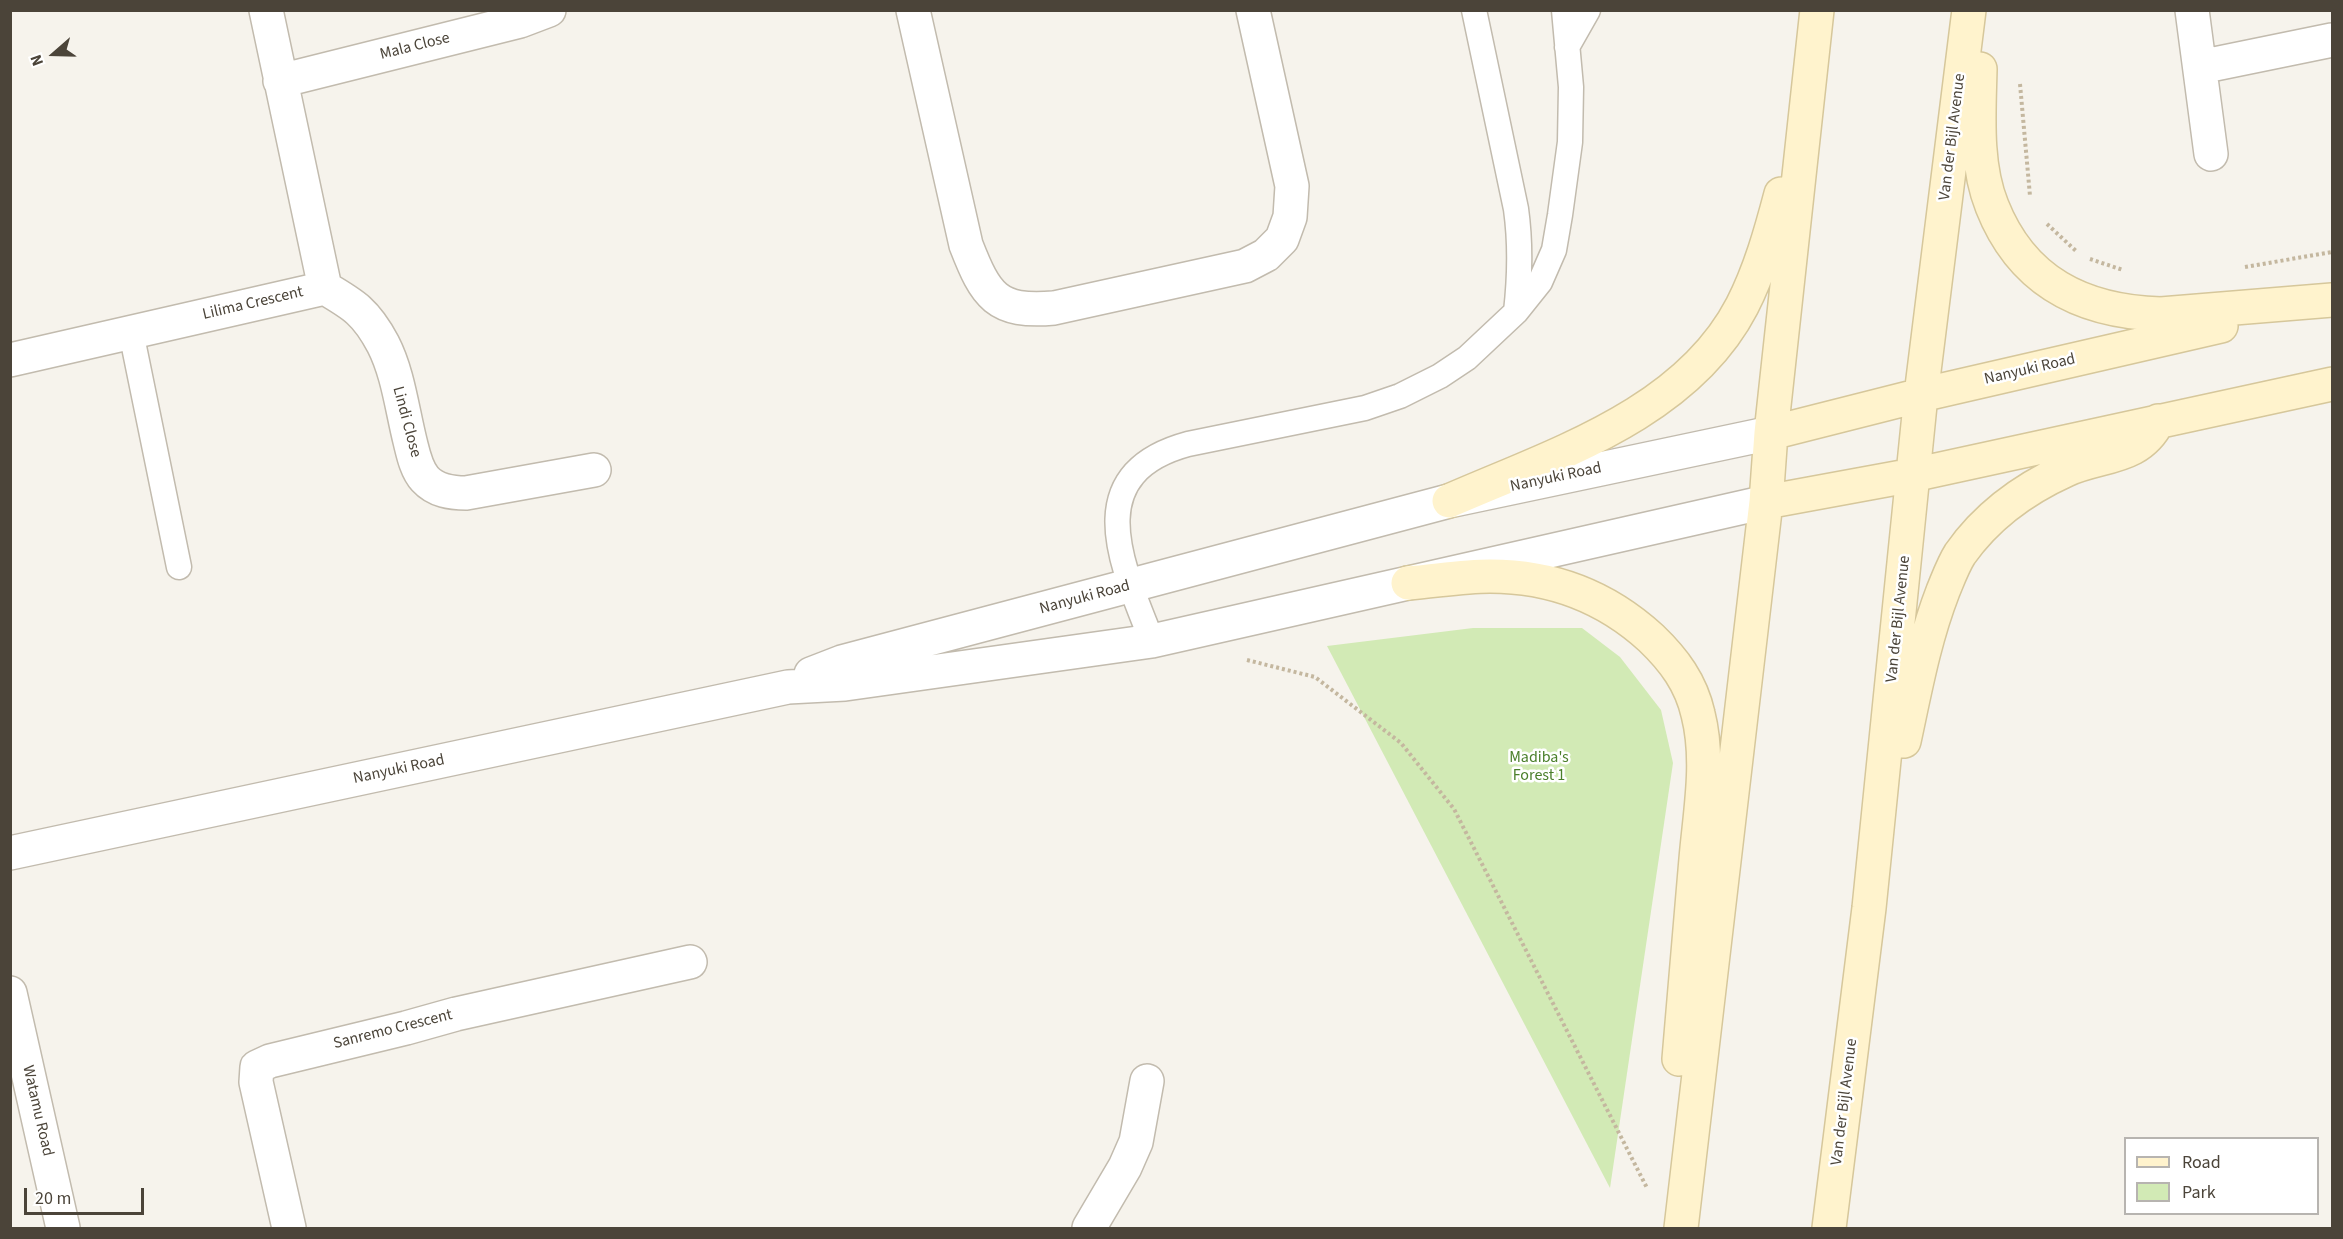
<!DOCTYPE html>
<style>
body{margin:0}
#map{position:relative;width:2343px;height:1239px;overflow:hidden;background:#f6f3ec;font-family:"Source Sans 3",sans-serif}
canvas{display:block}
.frame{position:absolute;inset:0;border:12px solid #4b4439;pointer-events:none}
.legend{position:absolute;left:2124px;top:1137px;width:195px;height:78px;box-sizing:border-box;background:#fff;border:2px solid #b7b4b0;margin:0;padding:8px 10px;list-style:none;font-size:18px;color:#4b4439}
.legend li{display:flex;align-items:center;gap:12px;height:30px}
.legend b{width:30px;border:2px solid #b7b4b0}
.north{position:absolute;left:24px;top:24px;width:60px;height:60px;-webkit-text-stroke:4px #fff;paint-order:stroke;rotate:250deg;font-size:16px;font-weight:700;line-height:24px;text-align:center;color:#4b4439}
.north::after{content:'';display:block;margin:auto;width:21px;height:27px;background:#4b4439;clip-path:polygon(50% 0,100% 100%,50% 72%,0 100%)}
.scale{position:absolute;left:24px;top:1188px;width:120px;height:27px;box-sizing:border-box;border:3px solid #4b4439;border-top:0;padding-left:8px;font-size:18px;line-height:21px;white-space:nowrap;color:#4b4439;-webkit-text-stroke:4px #fff;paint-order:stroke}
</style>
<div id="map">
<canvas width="2343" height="1239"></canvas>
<div class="frame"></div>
<ul class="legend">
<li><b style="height:8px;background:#fff3cd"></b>Road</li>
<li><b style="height:16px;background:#d2eab5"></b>Park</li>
</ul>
<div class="north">N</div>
<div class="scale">20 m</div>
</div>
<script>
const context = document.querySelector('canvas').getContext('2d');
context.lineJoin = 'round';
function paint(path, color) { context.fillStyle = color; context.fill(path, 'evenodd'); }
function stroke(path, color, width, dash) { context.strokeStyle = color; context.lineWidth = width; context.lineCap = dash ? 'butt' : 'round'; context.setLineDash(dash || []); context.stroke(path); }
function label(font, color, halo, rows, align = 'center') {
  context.font = font + ' "Source Sans 3",sans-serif'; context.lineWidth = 5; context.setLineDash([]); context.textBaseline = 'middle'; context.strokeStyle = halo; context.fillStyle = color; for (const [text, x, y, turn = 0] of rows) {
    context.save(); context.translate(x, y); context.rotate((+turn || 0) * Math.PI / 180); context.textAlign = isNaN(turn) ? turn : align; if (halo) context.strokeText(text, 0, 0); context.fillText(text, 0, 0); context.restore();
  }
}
paint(new Path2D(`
 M1473 628H1582L1620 657 1661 710 1673 763 1610 1188 1327 646Z`), '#d2eab5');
const service = new Path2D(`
 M1474 10 1516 209C1521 245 1520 277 1516 312
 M1567 47 1588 10
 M131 332 179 567
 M1152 641C1122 565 1078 474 1188 444L1365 408 1400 396 1440 376 1467 358 1516 312 1540 282 1554 250 1560 215 1570 142 1571 87 1564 10`);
const minor = new Path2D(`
 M913 10 966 245C986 296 996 313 1054 308L1245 266 1266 255 1282 239 1290 217 1292 186 1253 10
 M2192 10 2211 154
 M2200 67 2332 40
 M280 81 520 21 549 10
 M325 288C354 305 366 312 383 344 398 373 402 409 410 441 413 453 416 469 425 479 436 491 451 493 466 493L594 470
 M10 360 325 288 266 10
 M10 993 63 1228
 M289 1228 256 1082 257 1067 270 1061 406 1028 456 1014 690 962
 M1089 1228 1125 1167 1136 1142 1147 1081`);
const tertiary = new Path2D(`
 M811 674 842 662 1449 501 1771 433
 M10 853 788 687 845 684 1152 641 1766 502`);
const secondary = new Path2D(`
 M1980 69C1979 113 1975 164 1992 206 2022 282 2083 312 2161 314L2332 300
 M1771 433 1921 395 2221 326
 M1449 501C1554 455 1686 414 1742 306 1760 271 1771 232 1781 194
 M1766 502 1913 475 2332 384
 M1408 583C1435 581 1463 576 1490 576 1552 576 1605 596 1651 638 1674 660 1691 683 1698 714 1710 761 1700 812 1696 859 1690 926 1685 992 1679 1059
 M1904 741C1915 690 1924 640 1943 591 1948 579 1953 565 1960 554 1986 517 2024 489 2066 470 2101 454 2139 460 2158 421
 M1681 1228 1766 502 1771 433 1817 10
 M1829 1228 1869 908 1921 395 1969 10`);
stroke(service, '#c2bbae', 27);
stroke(minor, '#c2bbae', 36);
stroke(tertiary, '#c2bbae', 36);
stroke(secondary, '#d6c79b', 36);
stroke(new Path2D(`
 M2020 84 2030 196
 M2047 224 2076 251
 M2090 259 2123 270
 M2245 267 2332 252
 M1247 660 1315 677 1401 743 1454 809 1647 1188`), '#c4b79f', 4, [3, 3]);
stroke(service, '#fff', 24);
stroke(minor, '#fff', 33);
stroke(tertiary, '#fff', 33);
stroke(secondary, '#fff3cd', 33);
label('16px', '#4b4439', '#fff', [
 ["Mala Close",415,47,-14],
 ["Van der Bijl Avenue",1953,137,-83],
 ["Lilima Crescent",253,304,-13],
 ["Nanyuki Road",2030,370,-13],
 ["Lindi Close",406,422,75],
 ["Nanyuki Road",1556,478,-12],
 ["Nanyuki Road",1085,598,-15],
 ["Van der Bijl Avenue",1899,619,-84],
 ["Nanyuki Road",399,770,-12],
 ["Sanremo Crescent",393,1030,-14],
 ["Van der Bijl Avenue",1845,1102,-83],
 ["Watamu Road",37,1111,77]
]);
label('16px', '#4a7f2a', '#fff', [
 ["Madiba's",1539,758],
 ["Forest 1",1539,776]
]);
</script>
